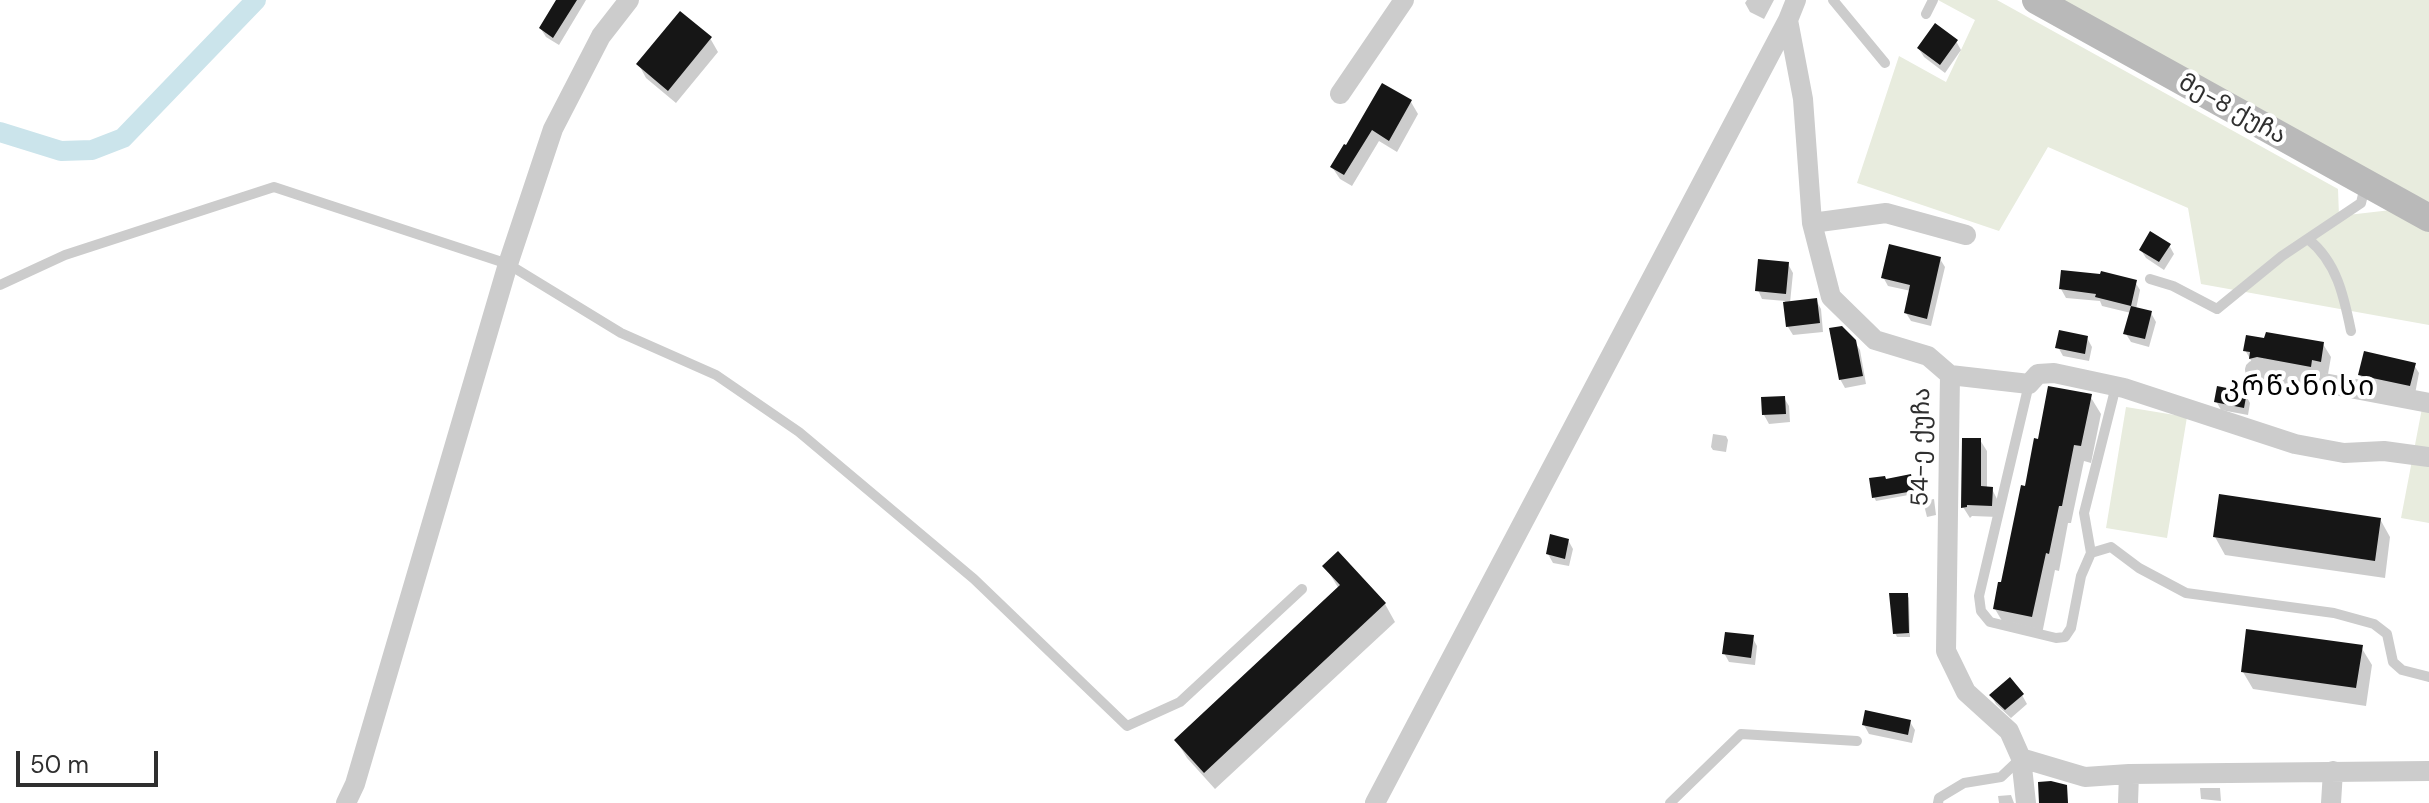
<!DOCTYPE html>
<meta charset="utf-8">
<style>
body{margin:0}
#map{position:relative;width:2429px;height:803px;overflow:hidden;background:#fff;font-family:"DM Sans",sans-serif}
canvas{display:block}
.scale{position:absolute;left:16px;top:751px;width:142px;height:36px;box-sizing:border-box;border:4px solid #2f2f2f;border-top:0;padding-left:10px;font-size:24px;line-height:28px;white-space:nowrap;color:#2f2f2f;-webkit-text-stroke:6px #fff;paint-order:stroke}
</style>
<div id="map">
<canvas width="2429" height="803"></canvas>
<div class="scale">50 m</div>
</div>
<script>
const context = document.querySelector('canvas').getContext('2d');
context.lineJoin = 'round';
function paint(path, color) { context.fillStyle = color; context.fill(path, 'evenodd'); }
function stroke(path, color, width, dash) { context.strokeStyle = color; context.lineWidth = width; context.lineCap = dash ? 'butt' : 'round'; context.setLineDash(dash || []); context.stroke(path); }
function label(font, color, halo, rows, align = 'center') {
  context.font = font + ' "DM Sans","Noto Sans Georgian",sans-serif'; context.lineWidth = 8; context.setLineDash([]); context.textBaseline = 'middle'; context.strokeStyle = halo; context.fillStyle = color; for (const [text, x, y, turn = 0] of rows) {
    context.save(); context.translate(x, y); context.rotate((+turn || 0) * Math.PI / 180); context.textAlign = isNaN(turn) ? turn : align; if (halo) context.strokeText(text, 0, 0); context.fillText(text, 0, 0); context.restore();
  }
}
paint(new Path2D(`
 M1938 0H1997L2338 189 2339 216 2391 210 2429 227V325L2201 284 2188 208 2048 147 1999 231 1857 183 1899 56 1946 82 1975 20Z
 M2056 0H2429V208Z
 M2423 403 2429 404V523L2401 518Z
 M2126 407 2187 417 2167 538 2106 528Z`), '#e8ecde');
paint(new Path2D(`
 M559 0H586L559 45 546 37 541 29Z
 M1747 0H1774L1764 19 1750 12 1745 3Z
 M710 38 718 52 676 103 646 78 639 65Z
 M1956 41 1961 50 1945 73 1924 57 1919 49Z
 M1411 102 1418 114 1397 152 1379 141 1352 186 1340 179 1332 167 1344 147Z
 M2169 245 2174 254 2164 270 2146 258 2141 250Z
 M1940 259 1945 267 1931 326 1911 321 1906 313 1911 291 1888 286 1883 277Z
 M1788 264 1793 273 1790 303 1816 300 1821 309 1823 332 1793 335 1788 327 1785 301 1762 299 1758 290Z
 M2135 282 2140 290 2136 309 2151 313 2156 322 2149 347 2131 342 2126 334 2131 313 2102 306 2100 301 2066 298 2061 289Z
 M2087 338 2092 347 2089 361 2063 356 2058 347Z
 M1854 341 1860 350 1866 384 1845 388 1840 379Z
 M2323 344 2331 357 2328 374 2253 364 2245 350Z
 M2414 365 2419 373 2415 394 2365 383 2360 375Z
 M2245 394 2250 403 2248 415 2221 410 2216 401Z
 M2090 396 2101 414 2091 463 2084 461 2071 523H2068L2059 571 2055 570 2042 634 2005 626 1995 609 2039 441Z
 M1784 398 1789 406 1790 422 1769 424 1764 415Z
 M1713 434 1726 436 1728 440 1726 452 1713 450 1711 447Z
 M1980 440 1987 451V489H1992L1998 501V517L1972 516 1970 518 1963 507Z
 M1912 480 1914 494 1876 501 1874 497 1886 481Z
 M1934 499 1936 515 1927 517 1923 501Z
 M2380 519 2390 537 2385 578 2225 555 2215 537Z
 M1568 540 1573 549 1569 566 1553 563 1548 554Z
 M1325 566 1385 604 1395 622 1215 789 1187 758 1176 740 1339 589Z
 M1907 595 1909 598 1910 637H1897L1895 633Z
 M1752 637 1757 646 1755 665 1729 662 1724 653Z
 M2361 647 2372 665 2366 706 2253 689 2243 672Z
 M1991 695H2022L2027 704 2011 718 1996 704Z
 M1910 722 1915 730 1912 743 1869 734 1864 725Z
 M2200 788H2220L2221 801 2201 799Z
 M2011 795 2014 803H1999L1998 796Z`), '#0003');
stroke(new Path2D(`
 M0 132 61 151 92 150 123 138 256 0`), '#cbe4eb', 20);
paint(new Path2D(`
 M556 0H577L553 38 539 28Z
 M680 11 712 37 668 91 636 64Z
 M1935 23 1958 40 1940 65 1917 48Z
 M1382 83 1412 100 1389 141 1372 130 1344 175 1330 167 1344 144 1346 145Z
 M2150 231 2171 244 2159 262 2139 250Z
 M1889 244 1941 257 1927 319 1904 313 1910 285 1881 278Z
 M1758 259 1789 262 1786 294 1755 291Z
 M2061 270 2100 274 2101 271 2137 280 2131 306 2095 297 2096 294 2059 289Z
 M1817 298 1820 323 1786 327 1783 302Z
 M2131 306 2152 311 2145 339 2123 334Z
 M1842 326 1856 340 1863 376 1839 380 1829 328Z
 M2059 330 2088 336 2085 354 2055 348Z
 M2266 332 2324 342 2321 362 2312 360 2311 367 2257 357 2249 359 2250 352 2243 351 2246 335 2264 338Z
 M2364 351 2416 363 2410 386 2358 375Z
 M2048 386 2092 394 2081 446 2074 445 2062 506H2059L2049 554 2046 553 2032 617 1993 609 1998 582H2001L2021 485 2025 486 2034 438 2038 439Z
 M2217 386 2247 392 2244 408 2214 402Z
 M1785 396 1786 414 1762 415 1761 397Z
 M1962 438H1981V486L1993 487 1992 506 1967 505V507L1961 508Z
 M1911 474 1914 491 1872 498 1869 478 1885 476 1886 479Z
 M2219 494 2381 518 2375 561 2213 537Z
 M1550 534 1569 539 1565 559 1546 554Z
 M1338 551 1386 603 1204 773 1174 740 1340 585 1322 566Z
 M1889 593H1908L1909 633 1893 634Z
 M2246 629 2363 645 2356 688 2241 672Z
 M1725 632 1754 635 1751 658 1722 654Z
 M2010 677 2024 694 2005 710 1989 695Z
 M1865 710 1911 720 1908 735 1862 725Z
 M2051 781 2067 785 2068 803H2039L2038 782Z`), '#161616');
stroke(new Path2D(`
 M1833 0 1885 63
 M1926 14 1933 0
 M2308 239C2337 262 2344 297 2351 331
 M2150 279 2173 286 2217 309 2282 256 2361 203 2365 186
 M0 285 65 255 274 187 508 264 621 333 716 375 799 432 974 579 1127 726 1180 702 1302 589
 M2029 384 1979 596 1981 611 1990 622 2056 638 2065 637 2071 628 2081 576 2091 553 2111 547 2139 568 2186 593 2334 613 2374 624 2387 634 2393 662 2402 670 2429 677
 M2091 553 2084 513 2116 386
 M1670 803 1741 734 1857 741
 M1938 803 1939 798 1964 783 2001 777 2020 759`), '#ccc', 10);
stroke(new Path2D(`
 M1788 20 1803 99 1812 223 1831 297 1875 340 1928 356 1950 375 1946 651 1966 692 2009 731 2021 758 2085 777 2129 774 2429 771
 M1340 94 1404 0
 M1812 223 1886 213 1966 235
 M2255 370 2429 403
 M1950 375 2029 384 2038 374 2054 373 2124 388 2295 444 2344 453 2384 451 2429 457
 M2021 758 2026 803
 M346 803 355 784 508 264 553 129 601 36 629 0
 M1375 803 1788 20 1796 0
 M2128 803 2129 774
 M2331 803 2333 771`), '#ccc', 20);
stroke(new Path2D(`
 M2036 0 2429 218`), '#b9b9b9', 28);
label('24px', '#2f2f2f', '#fff', [
 ["მე-8 ქუჩა",2232,110,29],
 ["54-ე ქუჩა",1922,447,-89]
]);
context.letterSpacing = '2px';
label('28px', '#000', '#fff', [
 ["კრწანისი",2300,388]
]);
context.letterSpacing = '0px';
</script>
